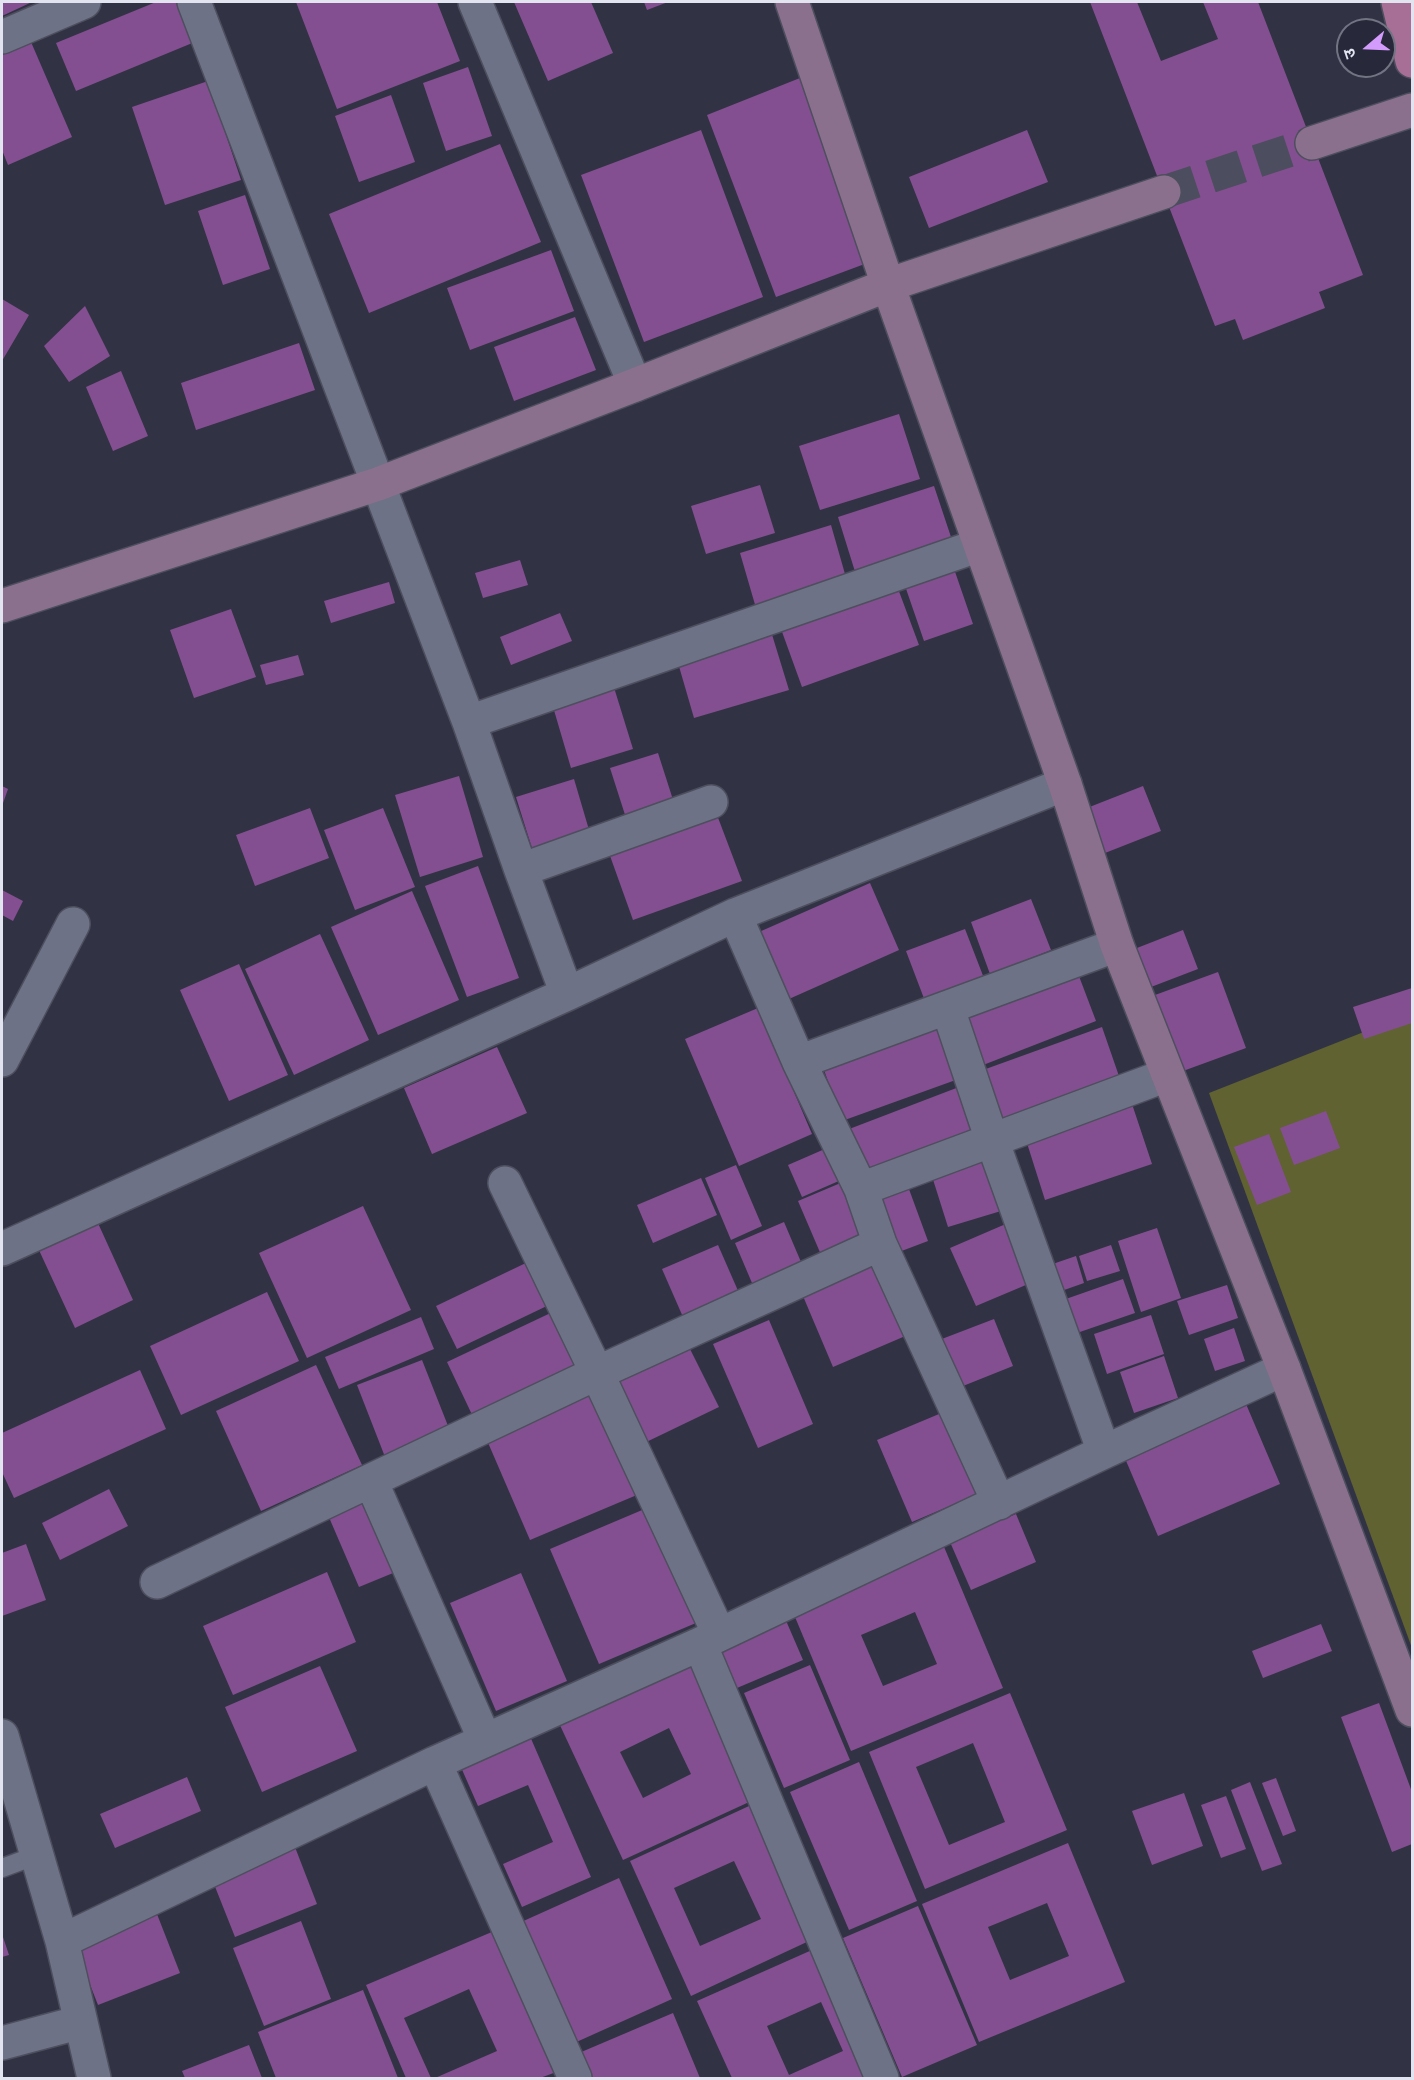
<!DOCTYPE html>
<meta charset="utf-8">
<style>
body{margin:0}
#map{position:relative;width:1414px;height:2080px;overflow:hidden;background:#313345;font-family:"Sofia Sans Condensed","Noto Sans Devanagari",sans-serif}
canvas{display:block}
.frame{position:absolute;inset:0;border:3px solid #e2e4f0;pointer-events:none}
.north{position:absolute;left:1336px;top:18px;width:60px;height:60px;box-sizing:border-box;background:#27293b;border:2px solid #727483;border-radius:50%;rotate:251deg;font-size:16px;font-weight:700;line-height:24px;text-align:center;color:#e2e4f0}
.north::after{content:'';display:block;margin:auto;width:21px;height:27px;background:#d39cfc;clip-path:polygon(50% 0,100% 100%,50% 72%,0 100%)}
</style>
<div id="map">
<canvas width="1414" height="2080"></canvas>
<div class="frame"></div>
<div class="north">उ</div>
</div>
<script>
const context = document.querySelector('canvas').getContext('2d');
context.lineJoin = 'round';
function paint(path, color) { context.fillStyle = color; context.fill(path, 'evenodd'); }
function stroke(path, color, width, dash) { context.strokeStyle = color; context.lineWidth = width; context.lineCap = dash ? 'butt' : 'round'; context.setLineDash(dash || []); context.stroke(path); }
paint(new Path2D(`
 M1412 1013V1648L1209 1093Z`), '#606232');
paint(new Path2D(`
 M2 2H32L2 16Z
 M156 2H186L202 39 76 91 56 43Z
 M296 2H437L460 61 337 109Z
 M514 2H591L613 53 548 81Z
 M644 2H668L647 10Z
 M1090 2H1137L1161 61 1218 39 1203 2H1258L1363 275 1319 292 1325 308 1243 340 1235 319 1215 326Z
 M31 42 72 137 8 165 2 150V54Z
 M468 67 492 136 446 151 423 83Z
 M800 78 870 262 776 297 707 115Z
 M208 81 241 180 165 205 132 107Z
 M391 95 415 162 359 182 335 116Z
 M701 130 763 297 644 342 581 175Z
 M1027 130 1048 182 929 228 909 177Z
 M500 144 541 242 369 313 329 214Z
 M245 195 270 269 223 285 198 211Z
 M551 250 574 311 470 350 447 288Z
 M2 299 29 315 2 361Z
 M85 306 110 356 69 382 44 346Z
 M575 317 596 370 514 401 494 347Z
 M299 343 315 390 196 430 181 383Z
 M121 371 148 436 113 451 86 387Z
 M899 414 920 479 820 510 799 446Z
 M760 485 775 533 706 554 691 506Z
 M934 486 954 546 857 578 838 517Z
 M831 525 847 581 756 608 740 553Z
 M520 560 528 585 483 598 475 573Z
 M952 563 973 624 924 641 903 580Z
 M389 582 395 603 331 623 324 601Z
 M897 586 919 645 802 687 781 629Z
 M231 609 256 677 194 698 170 630Z
 M560 613 572 641 511 665 500 637Z
 M770 628 789 690 694 718 676 656Z
 M298 655 304 675 266 685 260 665Z
 M612 681 633 749 571 768 551 700Z
 M658 753 675 806 627 821 610 768Z
 M459 776 483 857 420 877 395 795Z
 M574 779 592 840 535 858 516 797Z
 M2 786 8 789 2 806Z
 M1143 786 1161 831 1105 853 1087 808Z
 M310 808 329 858 255 886 236 835Z
 M383 808 415 887 355 910 324 830Z
 M717 815 742 881 633 920 609 853Z
 M478 866 519 978 467 997 425 886Z
 M870 883 899 950 780 1003 750 936Z
 M2 890 23 901 13 921 2 915Z
 M412 891 459 1000 378 1035 331 927Z
 M1031 899 1051 950 990 974 971 922Z
 M965 929 987 986 928 1009 906 951Z
 M1183 930 1198 969 1151 987 1137 948Z
 M320 934 369 1040 294 1075 245 969Z
 M1074 963 1096 1021 978 1067 955 1008Z
 M239 964 288 1075 229 1101 180 990Z
 M1218 972 1246 1048 1183 1071 1155 995Z
 M1412 988V1023L1364 1039 1353 1007Z
 M758 1008 812 1134 739 1166 685 1039Z
 M946 1026 964 1077 842 1121 824 1070Z
 M1102 1027 1120 1079 1001 1121 983 1070Z
 M497 1047 527 1113 432 1154 404 1088Z
 M959 1087 977 1132 862 1177 844 1131Z
 M1132 1104 1152 1164 1045 1200 1026 1140Z
 M1326 1111 1340 1148 1294 1165 1280 1128Z
 M1269 1134 1291 1192 1257 1205 1234 1147Z
 M834 1145 848 1177 802 1197 788 1165Z
 M983 1152 1001 1211 948 1227 930 1170Z
 M736 1165 762 1226 731 1240 705 1178Z
 M701 1178 717 1215 653 1243 637 1205Z
 M850 1179 874 1235 822 1257 798 1201Z
 M906 1181 928 1241 891 1255 869 1195Z
 M363 1206 411 1310 307 1358 259 1253Z
 M97 1221 133 1300 75 1328 38 1248Z
 M784 1222 804 1269 755 1290 735 1243Z
 M1008 1223 1033 1282 976 1306 950 1248Z
 M1157 1228 1181 1298 1141 1312 1118 1241Z
 M718 1245 739 1293 683 1317 662 1269Z
 M1111 1245 1120 1271 1087 1281 1079 1256Z
 M877 1256 910 1334 833 1367 800 1289Z
 M1076 1256 1084 1283 1050 1295 1041 1268Z
 M530 1261 551 1304 457 1349 436 1306Z
 M1123 1279 1135 1313 1074 1334 1063 1300Z
 M1227 1285 1238 1318 1189 1335 1177 1301Z
 M267 1292 299 1361 181 1415 150 1346Z
 M559 1309 588 1370 476 1423 447 1362Z
 M1151 1315 1164 1354 1107 1374 1094 1334Z
 M421 1317 434 1349 339 1389 325 1357Z
 M994 1319 1013 1366 953 1390 934 1342Z
 M769 1320 813 1424 758 1448 713 1344Z
 M1234 1328 1245 1361 1215 1371 1204 1339Z
 M687 1343 719 1407 638 1446 607 1382Z
 M1164 1356 1178 1398 1134 1413 1120 1372Z
 M422 1360 452 1436 387 1462 357 1385Z
 M316 1365 362 1465 261 1511 216 1411Z
 M140 1370 166 1429 14 1498 2 1472V1433Z
 M601 1390 644 1492 530 1540 486 1438Z
 M1246 1404 1280 1484 1158 1536 1124 1456Z
 M951 1409 985 1491 912 1522 877 1440Z
 M109 1489 128 1526 60 1560 42 1523Z
 M367 1499 398 1571 359 1587 328 1515Z
 M654 1505 703 1620 599 1664 550 1549Z
 M1016 1514 1036 1562 971 1590 950 1542Z
 M942 1542 1003 1688 851 1751 790 1605ZM915 1612 937 1664 883 1686 861 1635Z
 M26 1544 46 1600 2 1616V1553Z
 M327 1572 356 1642 233 1695 203 1626Z
 M521 1573 567 1681 496 1711 450 1603Z
 M784 1616 803 1660 737 1688 718 1643Z
 M1321 1624 1332 1651 1263 1678 1252 1651Z
 M695 1657 760 1797 623 1860 558 1721ZM669 1728 691 1774 643 1798 620 1752Z
 M810 1665 850 1760 784 1788 744 1693Z
 M320 1666 357 1751 262 1792 225 1707Z
 M1010 1693 1067 1830 925 1889 869 1752ZM973 1743 1005 1822 949 1845 916 1767Z
 M1379 1703 1412 1792V1844L1392 1852 1341 1717Z
 M529 1734 591 1877 522 1907 503 1864 553 1842 528 1785 478 1806 460 1765Z
 M859 1762 917 1901 849 1930 790 1792Z
 M187 1777 201 1811 115 1848 100 1814Z
 M1276 1778 1296 1831 1283 1836 1262 1783Z
 M1250 1782 1282 1864 1262 1871 1231 1790Z
 M1184 1793 1203 1846 1152 1865 1132 1811Z
 M1226 1796 1246 1849 1221 1858 1201 1805Z
 M762 1800 824 1934 691 1996 630 1861ZM734 1861 761 1919 700 1946 674 1888Z
 M293 1842 317 1904 235 1937 210 1874Z
 M1068 1843 1125 1982 979 2042 922 1904ZM1047 1903 1069 1956 1010 1980 988 1927Z
 M619 1878 672 1999 572 2044 519 1923Z
 M918 1906 977 2045 902 2077 843 1938Z
 M155 1909 180 1973 98 2005 73 1941Z
 M301 1921 331 1999 264 2026 233 1948Z
 M499 1929 559 2071 540 2078H435L497 2051 469 1989 404 2018 431 2078H406L366 1985Z
 M2 1934 9 1955 2 1957Z
 M821 1946 880 2078H732L697 2001ZM821 2002 843 2051 789 2075 767 2026Z
 M363 1990 398 2078H276L258 2032Z
 M673 2013 700 2078H590L579 2053Z
 M249 2045 262 2078H185L182 2071Z`), '#844f90');
stroke(new Path2D(`
 M1164 192 1312 143`), '#4c4e5f', 33, [33, 16]);
const lane = new Path2D(`
 M2 1868 37 1855`);
const street = new Path2D(`
 M194 2 469 722 521 870 567 994
 M475 2 635 385
 M2 37 84 2
 M469 722 980 545
 M521 870 711 802
 M735 915 799 1062 861 1189 880 1244 999 1503
 M948 1009 992 1140 1104 1452
 M2 1060 73 924
 M799 1062 1117 945
 M505 1183 597 1373 719 1634
 M861 1189 1167 1075
 M2 1249 567 994 735 915 1065 784
 M371 1481 485 1740
 M157 1582 597 1373 880 1244
 M700 1644 882 2078
 M2 1736 62 1941 94 2078
 M435 1763 575 2078
 M62 1941 435 1763 700 1644 1104 1452 1284 1369
 M2 2043 81 2022`);
const secondary = new Path2D(`
 M792 2 888 285 1065 784 1117 945 1284 1369 1412 1710
 M1312 143 1412 110
 M2 606 378 484 635 385 888 285 1164 192`);
const primary = new Path2D(`
 M1398 2 1412 61`);
stroke(lane, '#4d4f5e', 21);
stroke(street, '#4d4f5e', 36);
stroke(secondary, '#4d4f5e', 36);
stroke(primary, '#4d4f5e', 36);
stroke(lane, '#6e7286', 18);
stroke(street, '#6e7286', 33);
stroke(secondary, '#8b708e', 33);
stroke(primary, '#a86f96', 33);
</script>
